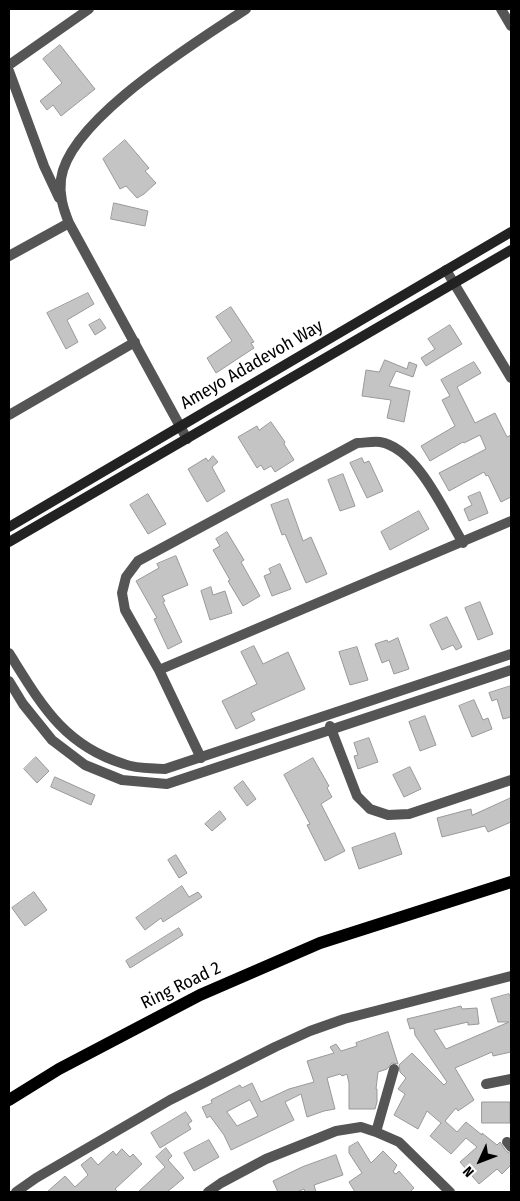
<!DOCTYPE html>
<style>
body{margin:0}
#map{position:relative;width:520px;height:1201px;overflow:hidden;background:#fff;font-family:"Fira Sans Condensed",sans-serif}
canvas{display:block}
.frame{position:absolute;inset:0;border:10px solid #000;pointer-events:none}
.north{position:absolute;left:455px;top:1136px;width:50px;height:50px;-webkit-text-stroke:4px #fff;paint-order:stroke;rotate:227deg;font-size:14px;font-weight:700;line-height:20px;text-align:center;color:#000}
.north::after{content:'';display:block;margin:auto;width:18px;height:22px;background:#000;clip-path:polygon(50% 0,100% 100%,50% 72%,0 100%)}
</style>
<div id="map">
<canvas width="520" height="1201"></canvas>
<div class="frame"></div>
<div class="north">N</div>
</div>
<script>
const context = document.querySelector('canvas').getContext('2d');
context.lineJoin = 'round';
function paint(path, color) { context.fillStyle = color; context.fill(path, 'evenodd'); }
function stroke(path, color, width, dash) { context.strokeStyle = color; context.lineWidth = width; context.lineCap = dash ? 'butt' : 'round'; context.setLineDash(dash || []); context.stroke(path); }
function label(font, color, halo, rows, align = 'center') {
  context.font = font + ' "Fira Sans Condensed",sans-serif'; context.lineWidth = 4; context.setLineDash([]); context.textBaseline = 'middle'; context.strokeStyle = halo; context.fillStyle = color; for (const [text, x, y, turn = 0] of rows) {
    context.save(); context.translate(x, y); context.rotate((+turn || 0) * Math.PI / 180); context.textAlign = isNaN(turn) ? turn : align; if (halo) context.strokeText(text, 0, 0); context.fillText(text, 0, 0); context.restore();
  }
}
const building = new Path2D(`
 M60 45 95 89 61 116 53 105 47 110 40 101 62 83 43 59Z
 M125 140 149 168 145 171 156 183 144 194 137 198 126 186 120 189 103 159Z
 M114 203 148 211 145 226 111 219Z
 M88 293 94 304 67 320 78 342 66 349 47 313Z
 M231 307 254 342 251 343 254 348 216 373 207 358 232 341 216 317Z
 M100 319 106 328 95 335 89 325Z
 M450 325 462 344 426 366 421 358 435 349 428 339Z
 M385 360 407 369 409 362 417 365 413 377 396 371 389 386 410 391 404 422 387 418 391 400 362 396 366 370 379 372Z
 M474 362 481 373 457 387 475 423 495 413 507 437 511 435V497L501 502 488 475 486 476 484 472 449 491 439 473 486 449 480 435 464 443 463 442 430 461 421 446 455 426 442 400 450 396 441 380Z
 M271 422 285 442 284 444 294 460 275 472 271 466 264 470 261 465 257 468 238 437 257 426 259 430Z
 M213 456 218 462 212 467 225 491 207 502 188 469 206 458 208 461Z
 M362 458 364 463 369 461 383 491 367 498 350 463Z
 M343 474 355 506 340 511 328 480Z
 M480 492 488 513 469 521 464 509 472 505 468 497Z
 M148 494 166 524 148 534 130 505Z
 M288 499 303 541 311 537 327 574 306 583 285 534 282 535 271 505Z
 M419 511 429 529 390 550 381 532Z
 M227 532 244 560 241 562 260 596 243 606 228 581 230 580 213 550 220 546 216 539Z
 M176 556 188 585 162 596 165 601 163 602 182 642 168 649 154 619 157 618 136 581 159 568 157 564Z
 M280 564 291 589 272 596 264 576 271 573 269 569Z
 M211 587 213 595 225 591 232 613 210 620 201 591Z
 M480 602 493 634 478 640 465 608Z
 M447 617 462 647 456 650 453 645 442 650 430 625Z
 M398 638 409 669 394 674 389 660 382 663 375 644 387 640 388 642Z
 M254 646 263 664 288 652 305 689 251 713 255 720 236 729 222 701 257 684 241 652Z
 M357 647 368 680 350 685 339 652Z
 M511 686V717L503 719 497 699 492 701 489 693Z
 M474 700 483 720 488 718 492 729 472 737 459 706Z
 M425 716 436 745 420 751 409 722Z
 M369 738 378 762 358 769 354 756 358 755 354 743Z
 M36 757 49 771 37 783 24 769Z
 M313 758 329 786 327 788 332 797 321 804 345 851 325 861 307 825 310 824 284 775Z
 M410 767 421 789 404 797 393 775Z
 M55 777 95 795 91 805 51 787Z
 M243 781 256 799 247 806 234 788Z
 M511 798V822L488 832 485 826 442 837 437 818 471 809 472 815Z
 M220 811 226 819 212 831 205 824Z
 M395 833 402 854 359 869 352 848Z
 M176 855 187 873 179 878 168 860Z
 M182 886 189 897 198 892 202 897 163 922 161 918 145 930 136 918Z
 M34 892 47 910 25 926 12 908Z
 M179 928 183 935 130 968 126 961Z
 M509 994 511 998V1052L493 1056 492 1052 455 1068 474 1100 458 1111 456 1108 445 1121 457 1132 466 1122 482 1135V1133L497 1145 500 1142 506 1151 511 1154V1165L502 1174 497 1169 479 1184 460 1162 477 1147 466 1138 451 1154 430 1136 441 1123 427 1111 418 1129 394 1115 405 1094 398 1089 406 1078 400 1072 399 1065 412 1053 444 1085 447 1082 415 1035 414 1028 410 1029 407 1019 461 1006 462 1009 477 1008 479 1024 468 1025V1022L434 1030 446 1049 509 1022H498L491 999Z
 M388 1032 398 1064 392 1063 387 1069 378 1072 376 1089H377V1102L375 1109H349V1083L347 1074 342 1076 340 1074 327 1078 335 1109 324 1111 307 1117 301 1094 285 1102 294 1120 231 1150 224 1135 210 1116 207 1118 202 1107 212 1103 211 1100 240 1085 242 1088 252 1083 261 1102 289 1089 314 1082 307 1061 334 1053 330 1047 336 1044 341 1051 357 1046 356 1043ZM250 1100 258 1116 237 1126 227 1112Z
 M482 1102H510V1123H482Z
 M186 1112 192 1121 188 1124 191 1129 160 1148 151 1133Z
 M209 1140 219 1157 194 1171 184 1153Z
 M358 1142 371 1163 383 1151 397 1165 393 1172 396 1174 399 1171 414 1188 410 1192H355L349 1182 362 1173 349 1153V1147Z
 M166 1148 172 1156 168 1160 184 1178 167 1192H138L165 1167 156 1157Z
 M122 1149 130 1157 133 1154 142 1164 115 1189 118 1192H47L65 1176 75 1187 88 1175 81 1165 91 1157 98 1165 113 1151 116 1155Z
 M336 1155 343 1175 314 1185 316 1192H305L304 1189 297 1192H278L273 1181 302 1167Z`);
paint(building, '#c4c4c4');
stroke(building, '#999', 1);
stroke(new Path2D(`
 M501 9 511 26
 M9 65 89 9
 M9 71 44 166 59 198
 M9 256 69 223
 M446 270 511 378
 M9 415 135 342
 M187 439 69 223C63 208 59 195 61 179 69 119 197 42 246 9
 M9 653C41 704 63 745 124 764 136 769 152 768 165 769L511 654
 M159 670 511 521
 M9 681 23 704 52 740 85 765 122 780 167 784 511 670
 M330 726 357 796 370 809 388 815 409 814 511 780
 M201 758 159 670 125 610 122 593 126 577 138 561 357 443C364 443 373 441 380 442 417 448 445 513 463 543
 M486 1084 511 1079
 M376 1132 394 1069
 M507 1142 511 1147
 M16 1192 36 1178 170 1100 275 1047 310 1031 344 1019 511 976
 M208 1192 221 1183 266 1159 336 1131 361 1127 376 1132 399 1142 450 1192`), '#555', 10);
stroke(new Path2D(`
 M9 527 511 232
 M9 542 511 250`), '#222', 10);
stroke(new Path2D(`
 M9 1100 59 1069 200 995 320 943 511 882`), '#000', 12);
label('18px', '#000', '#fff', [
 ["Ameyo Adadevoh Way",252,365,-30],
 ["Ring Road 2",181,986,-26]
]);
</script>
